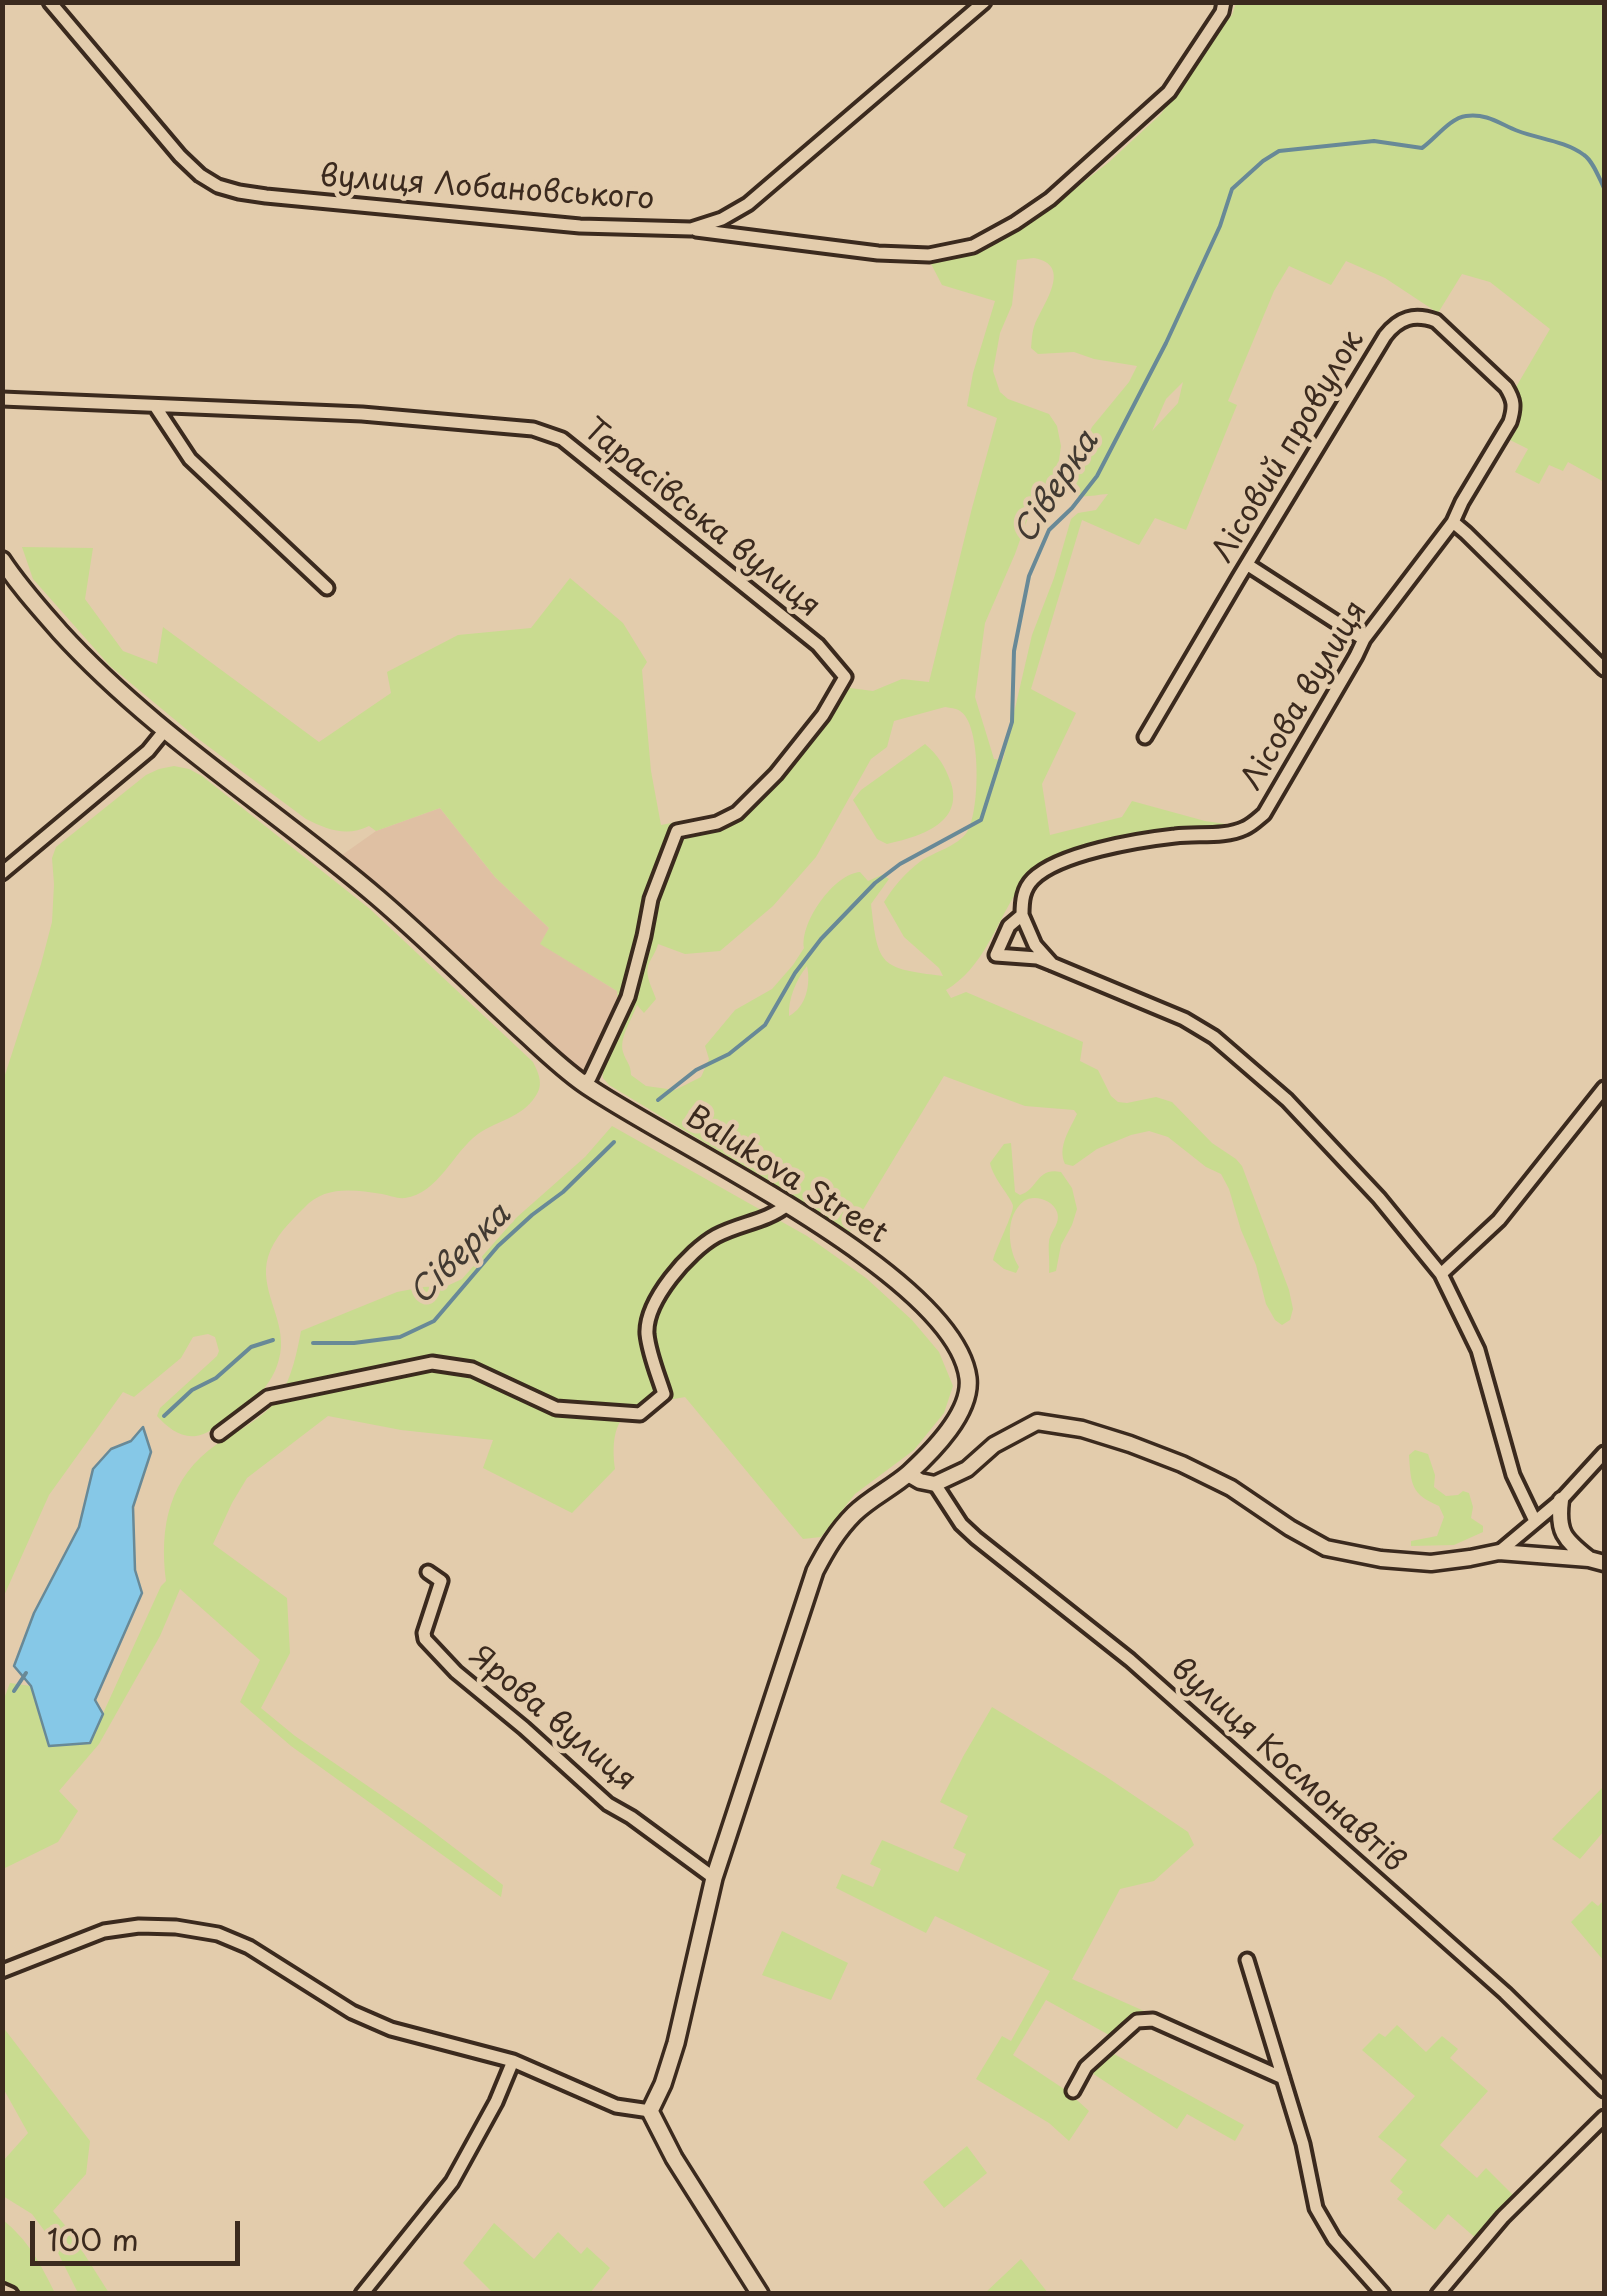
<!DOCTYPE html>
<meta charset="utf-8">
<style>
body{margin:0}
#map{position:relative;width:1607px;height:2296px;overflow:hidden;background:#e3ccac;font-family:"Playpen Sans",sans-serif}
canvas{display:block}
.frame{position:absolute;inset:0;border:5px solid #3b2a1e;pointer-events:none}
.scale{position:absolute;left:30px;top:2221px;width:210px;height:45px;box-sizing:border-box;border:5px solid #3b2a1e;border-top:0;padding-left:12px;font-size:30px;line-height:35px;white-space:nowrap;color:#3b2a1e;-webkit-text-stroke:8px #e3ccac;paint-order:stroke}
</style>
<div id="map">
<canvas width="1607" height="2296"></canvas>
<div class="frame"></div>
<div class="scale">100 m</div>
</div>
<script>
const context = document.querySelector('canvas').getContext('2d');
context.lineJoin = 'round';
function paint(path, color) { context.fillStyle = color; context.fill(path, 'evenodd'); }
function stroke(path, color, width, dash) { context.strokeStyle = color; context.lineWidth = width; context.lineCap = dash ? 'butt' : 'round'; context.setLineDash(dash || []); context.stroke(path); }
function label(font, color, halo, rows, align = 'center') {
  context.font = font + ' "Playpen Sans",sans-serif'; context.lineWidth = 9; context.setLineDash([]); context.textBaseline = 'middle'; context.strokeStyle = halo; context.fillStyle = color; for (const [text, x, y, turn = 0] of rows) {
    context.save(); context.translate(x, y); context.rotate((+turn || 0) * Math.PI / 180); context.textAlign = isNaN(turn) ? turn : align; if (halo) context.strokeText(text, 0, 0); context.fillText(text, 0, 0); context.restore();
  }
}
paint(new Path2D(`
 M440 808 495 877 549 928 541 944 617 991 618 1001 585 1075 527 1028 450 951 342 855 376 831Z`), '#dfc0a3');
paint(new Path2D(`
 M1236 3H1604V482L1568 462 1563 471 1549 465 1539 484 1515 472 1528 449 1510 440 1520 423 1516 419 1520 403 1516 387 1550 329 1490 282 1462 274 1438 313 1385 278 1346 261 1331 285 1289 266 1274 291 1228 401 1237 405 1186 530 1155 518 1139 545 1082 520 1031 689 1076 713 1042 784 1050 835 1122 817 1132 801 1205 821 1240 826C1177 839 1120 829 1059 859 1041 867 1028 874 1017 891 995 926 983 968 946 990L951 998 966 992 1083 1042 1080 1061 1098 1070 1111 1096 1118 1102 1127 1103 1156 1097 1172 1102 1212 1143 1236 1159 1242 1166 1289 1290 1293 1309 1290 1320 1282 1325 1275 1320 1266 1304 1256 1265 1241 1230 1229 1189 1221 1174 1206 1167 1168 1137 1149 1131 1131 1135 1097 1149 1073 1166 1065 1164C1057 1147 1070 1129 1077 1114L1074 1110 1025 1106 944 1076 849 1233 820 1212 609 1085 603 1078 602 1066 628 1007 618 1001 617 991 540 944 549 928 495 877 440 808 376 831 369 826C347 837 328 830 306 819L197 738 110 666 33 579 22 547 93 548 85 599 123 651 157 664 163 627 319 742 391 693 387 672 458 635 531 628 570 578 623 623 647 662 642 670 651 771 661 825 724 813 731 810 811 720 835 686 873 691 902 679 929 682 972 508 997 418 967 406 973 373 995 301 942 285 929 260 975 251 1018 229 1049 209 1109 162 1161 114 1211 38 1232 15ZM1034 258C1073 265 1044 303 1035 324 1032 331 1032 339 1031 348L1038 354 1074 352 1094 359 1137 366 1129 382 1092 427 1061 489C1076 501 1091 495 1108 494L1096 510 1078 513 1071 519 1054 578 1032 635 1003 760 994 759 975 697 985 623 1015 554 1032 506 1054 477 1058 467 1061 446 1057 426 1049 414 1008 399 1000 392 993 371 1000 333 1012 305 1017 260ZM1183 382 1178 403 1152 431 1166 399ZM945 707C950 708 956 708 960 711 982 724 980 813 967 832 958 846 934 852 921 861 905 873 894 886 884 902L904 937 939 968 943 976C880 968 878 967 871 904L889 879 882 875 868 881 860 872C834 874 800 922 804 948L793 965 772 989 735 1010 705 1046 709 1059 701 1077 675 1090 646 1086 631 1075C631 1064 626 1062 623 1052 619 1037 632 1020 637 1005L644 1013 656 999C653 990 645 976 648 966 650 959 656 953 658 944L685 954 720 951 773 906 816 857 871 759 887 747 894 721ZM807 966C811 985 806 1007 789 1016 788 999 796 980 807 966Z
 M925 744C938 755 945 766 951 783 964 824 918 837 887 844L877 839 853 800 861 790Z
 M174 766 189 769 202 776 370 909 533 1062C539 1074 544 1085 535 1097 521 1118 498 1120 478 1134 454 1151 438 1194 405 1198 398 1199 388 1195 382 1194 354 1190 325 1185 304 1208 290 1222 274 1237 268 1257 259 1288 283 1316 281 1347 278 1383 252 1404 223 1422 215 1427 206 1435 196 1436 180 1438 167 1427 157 1416L160 1408 217 1356 219 1351 215 1337 208 1334 193 1337 181 1358 134 1397 123 1392 49 1495 3 1598V1081L41 964 52 922 54 884 52 858 56 847 146 775 159 769Z
 M612 1126 807 1236 866 1278 912 1320 939 1352 953 1386 944 1413 914 1450 855 1494 821 1537 803 1539 685 1397C672 1400 650 1401 638 1406 612 1417 612 1446 615 1469L572 1513 483 1468 493 1440 401 1430 328 1416 247 1478 232 1503 213 1544 287 1598 290 1653 261 1708 295 1736 423 1824 503 1885 501 1897 291 1746 240 1702 260 1660 180 1589 160 1636 99 1744 59 1791 78 1811 58 1842 3 1869 2 1704 10 1683 31 1686 49 1746 90 1742 161 1586 166 1581C159 1527 169 1477 217 1444 239 1430 264 1418 279 1397 292 1378 297 1352 301 1331L397 1292 423 1287 447 1286 462 1279 516 1218 585 1157Z
 M1011 1143 1015 1192 1020 1195C1039 1189 1036 1167 1061 1172L1072 1188 1077 1209 1072 1225 1061 1245 1056 1271 1049 1273C1050 1265 1048 1247 1049 1242 1050 1231 1061 1224 1057 1212 1053 1200 1034 1194 1024 1201 1004 1216 1008 1250 1019 1267L1016 1273 1004 1269 993 1260C996 1248 1013 1215 1013 1206 1012 1198 993 1179 990 1163L1004 1144Z
 M1415 1450 1428 1454 1435 1475 1434 1487 1446 1496 1458 1495 1463 1491 1469 1493 1473 1507 1471 1518 1483 1526V1532L1454 1545 1411 1546V1541L1437 1536 1444 1517 1439 1506C1411 1494 1411 1485 1409 1455Z
 M992 1707 1105 1776 1188 1832 1194 1845 1154 1881 1120 1889 1072 1979 1144 2011 1131 2016 1109 2035 1046 2000 1013 2055 1067 2091 1089 2111 1069 2141 1049 2123 976 2079 1002 2036 1011 2041 1050 1971 935 1916 926 1933 836 1888 842 1874 873 1887 881 1869 870 1864 882 1840 958 1872 966 1854 953 1848 968 1816 940 1802 964 1755Z
 M1604 1786V1831L1580 1859 1552 1839Z
 M1604 1900V1961L1571 1922 1592 1901 1598 1906Z
 M782 1931 848 1963 831 2000 762 1975Z
 M1397 2025 1426 2052 1442 2036 1458 2049 1450 2058 1488 2091 1440 2145 1477 2178 1486 2168 1515 2197 1478 2240 1448 2214 1435 2230 1397 2199 1403 2192 1390 2181 1407 2160 1378 2137 1415 2096 1362 2050 1379 2033 1385 2037Z
 M3 2027 90 2141 86 2174 53 2211 69 2230 109 2293H78L52 2241 32 2214 3 2196V2161L28 2133 3 2088Z
 M1114 2054 1244 2125 1235 2141 1187 2114 1177 2129 1092 2073Z
 M967 2146 987 2173 944 2208 923 2182Z
 M2 2219C29 2241 40 2263 55 2293H17L12 2289 3 2286Z
 M494 2223 534 2259 558 2232 581 2254 587 2247 610 2268 590 2293H493L463 2263Z
 M1021 2259 1048 2293H985Z`), '#c9db90');
const water = new Path2D(`
 M143 1427 151 1452 133 1507 135 1570 142 1593 95 1700 103 1714 90 1743 49 1746 31 1686 14 1666 34 1613 79 1527 93 1469 111 1449 131 1441Z`);
paint(water, '#86c8e7');
stroke(water, '#688997', 2.5);
stroke(new Path2D(`
 M658 1100 696 1070 729 1054 765 1025 795 973 821 939 875 883 900 864 981 820 1012 722 1014 651 1029 576 1049 530 1072 508 1097 476 1166 343 1220 226 1232 189 1263 161 1279 151 1374 141 1422 148C1435 139 1450 118 1466 116 1487 113 1500 124 1518 131 1539 139 1565 141 1584 155 1593 161 1599 178 1604 188
 M313 1343H354L400 1337 434 1321 498 1246 532 1215 563 1192 614 1142
 M164 1416 192 1390 216 1378 251 1347 273 1340
 M14 1691 26 1673`), '#688997', 4);
const minor = new Path2D(`
 M50 2 180 156 200 175 218 186 239 192 266 196 580 226 691 229 722 219 748 204 984 2
 M696 230 878 253 929 255 973 246 1015 223 1050 199 1169 92 1222 12 1224 2
 M2 399 362 414 533 429 562 439 818 645 845 677 823 715 776 774 737 813 717 823 677 831 651 899 644 936 628 997 590 1078 582 1083
 M155 406 190 459 327 588
 M1453 522 1466 533 1604 669
 M1248 565 1350 631 1364 639
 M2 873 148 751 165 730
 M1022 915C1022 901 1023 889 1033 879 1059 853 1139 840 1175 836 1197 833 1224 838 1245 828 1252 825 1258 819 1264 814L1356 656 1364 639 1453 522 1462 502 1510 422C1515 406 1514 400 1506 387L1436 321C1414 313 1399 318 1385 336L1239 577 1145 737
 M1052 964 1035 945 1022 915 1009 926 996 955 1037 958 1052 964 1184 1019 1214 1037 1287 1100 1379 1198 1441 1274 1478 1350 1513 1475 1535 1521
 M1441 1274 1499 1220 1604 1088
 M219 1434 268 1397 432 1363 472 1369 556 1408 640 1414 664 1394C658 1375 649 1354 647 1334 645 1301 689 1251 716 1236 740 1223 766 1222 787 1205
 M935 1484 961 1524 976 1538 1130 1660 1505 1993 1604 2090
 M1499 1552 1561 1500 1604 1453
 M428 1572 441 1581 424 1633 425 1639 456 1672 524 1728 608 1804 631 1817 714 1878
 M1247 1960 1303 2144 1316 2208 1334 2239 1383 2294
 M2 1971 104 1931 139 1926 176 1927 218 1934 249 1947 352 2012 391 2029 513 2061 616 2106 650 2111
 M1073 2091 1086 2067 1128 2029 1137 2021 1153 2020 1283 2078
 M2 2290 11 2294
 M362 2294 452 2182 496 2102 513 2061
 M1438 2294 1503 2217 1604 2117`);
const tertiary = new Path2D(`
 M908 1474 920 1481 935 1484 967 1469 994 1445 1037 1422 1082 1429 1130 1444 1182 1464 1231 1488 1290 1528 1326 1548 1381 1559 1431 1563 1470 1558 1499 1552 1589 1559 1604 1563
 M1561 1500C1557 1532 1564 1539 1588 1558`);
const secondary = new Path2D(`
 M2 560C19 586 39 608 60 632 153 734 273 808 378 898 427 940 472 985 520 1029 540 1047 561 1068 584 1084 668 1143 955 1274 968 1378 972 1412 933 1451 909 1473 892 1488 870 1498 854 1514 837 1531 826 1550 815 1571L714 1878 676 2043 663 2084 650 2111 674 2158 760 2294`);
stroke(minor, '#3b2a1e', 19);
stroke(tertiary, '#3b2a1e', 21);
stroke(secondary, '#3b2a1e', 22);
stroke(minor, '#e3ccac', 11);
stroke(tertiary, '#e3ccac', 14);
stroke(secondary, '#e3ccac', 15);
label('30px', '#3b2a1e', '#e3ccac', [
 ["вулиця Лобановського",487,189,4],
 ["Лісовий провулок",1289,447,-59],
 ["Тарасівська вулиця",701,519,39],
 ["Лісова вулиця",1305,696,-59],
 ["Balukova Street",786,1176,32],
 ["Ярова вулиця",552,1719,40],
 ["вулиця Космонавтів",1287,1766,42]
]);
label('italic 32px', '#423a32', '#e3ccac', [
 ["Сіверка",1057,488,-57],
 ["Сіверка",461,1255,-45]
]);
</script>
